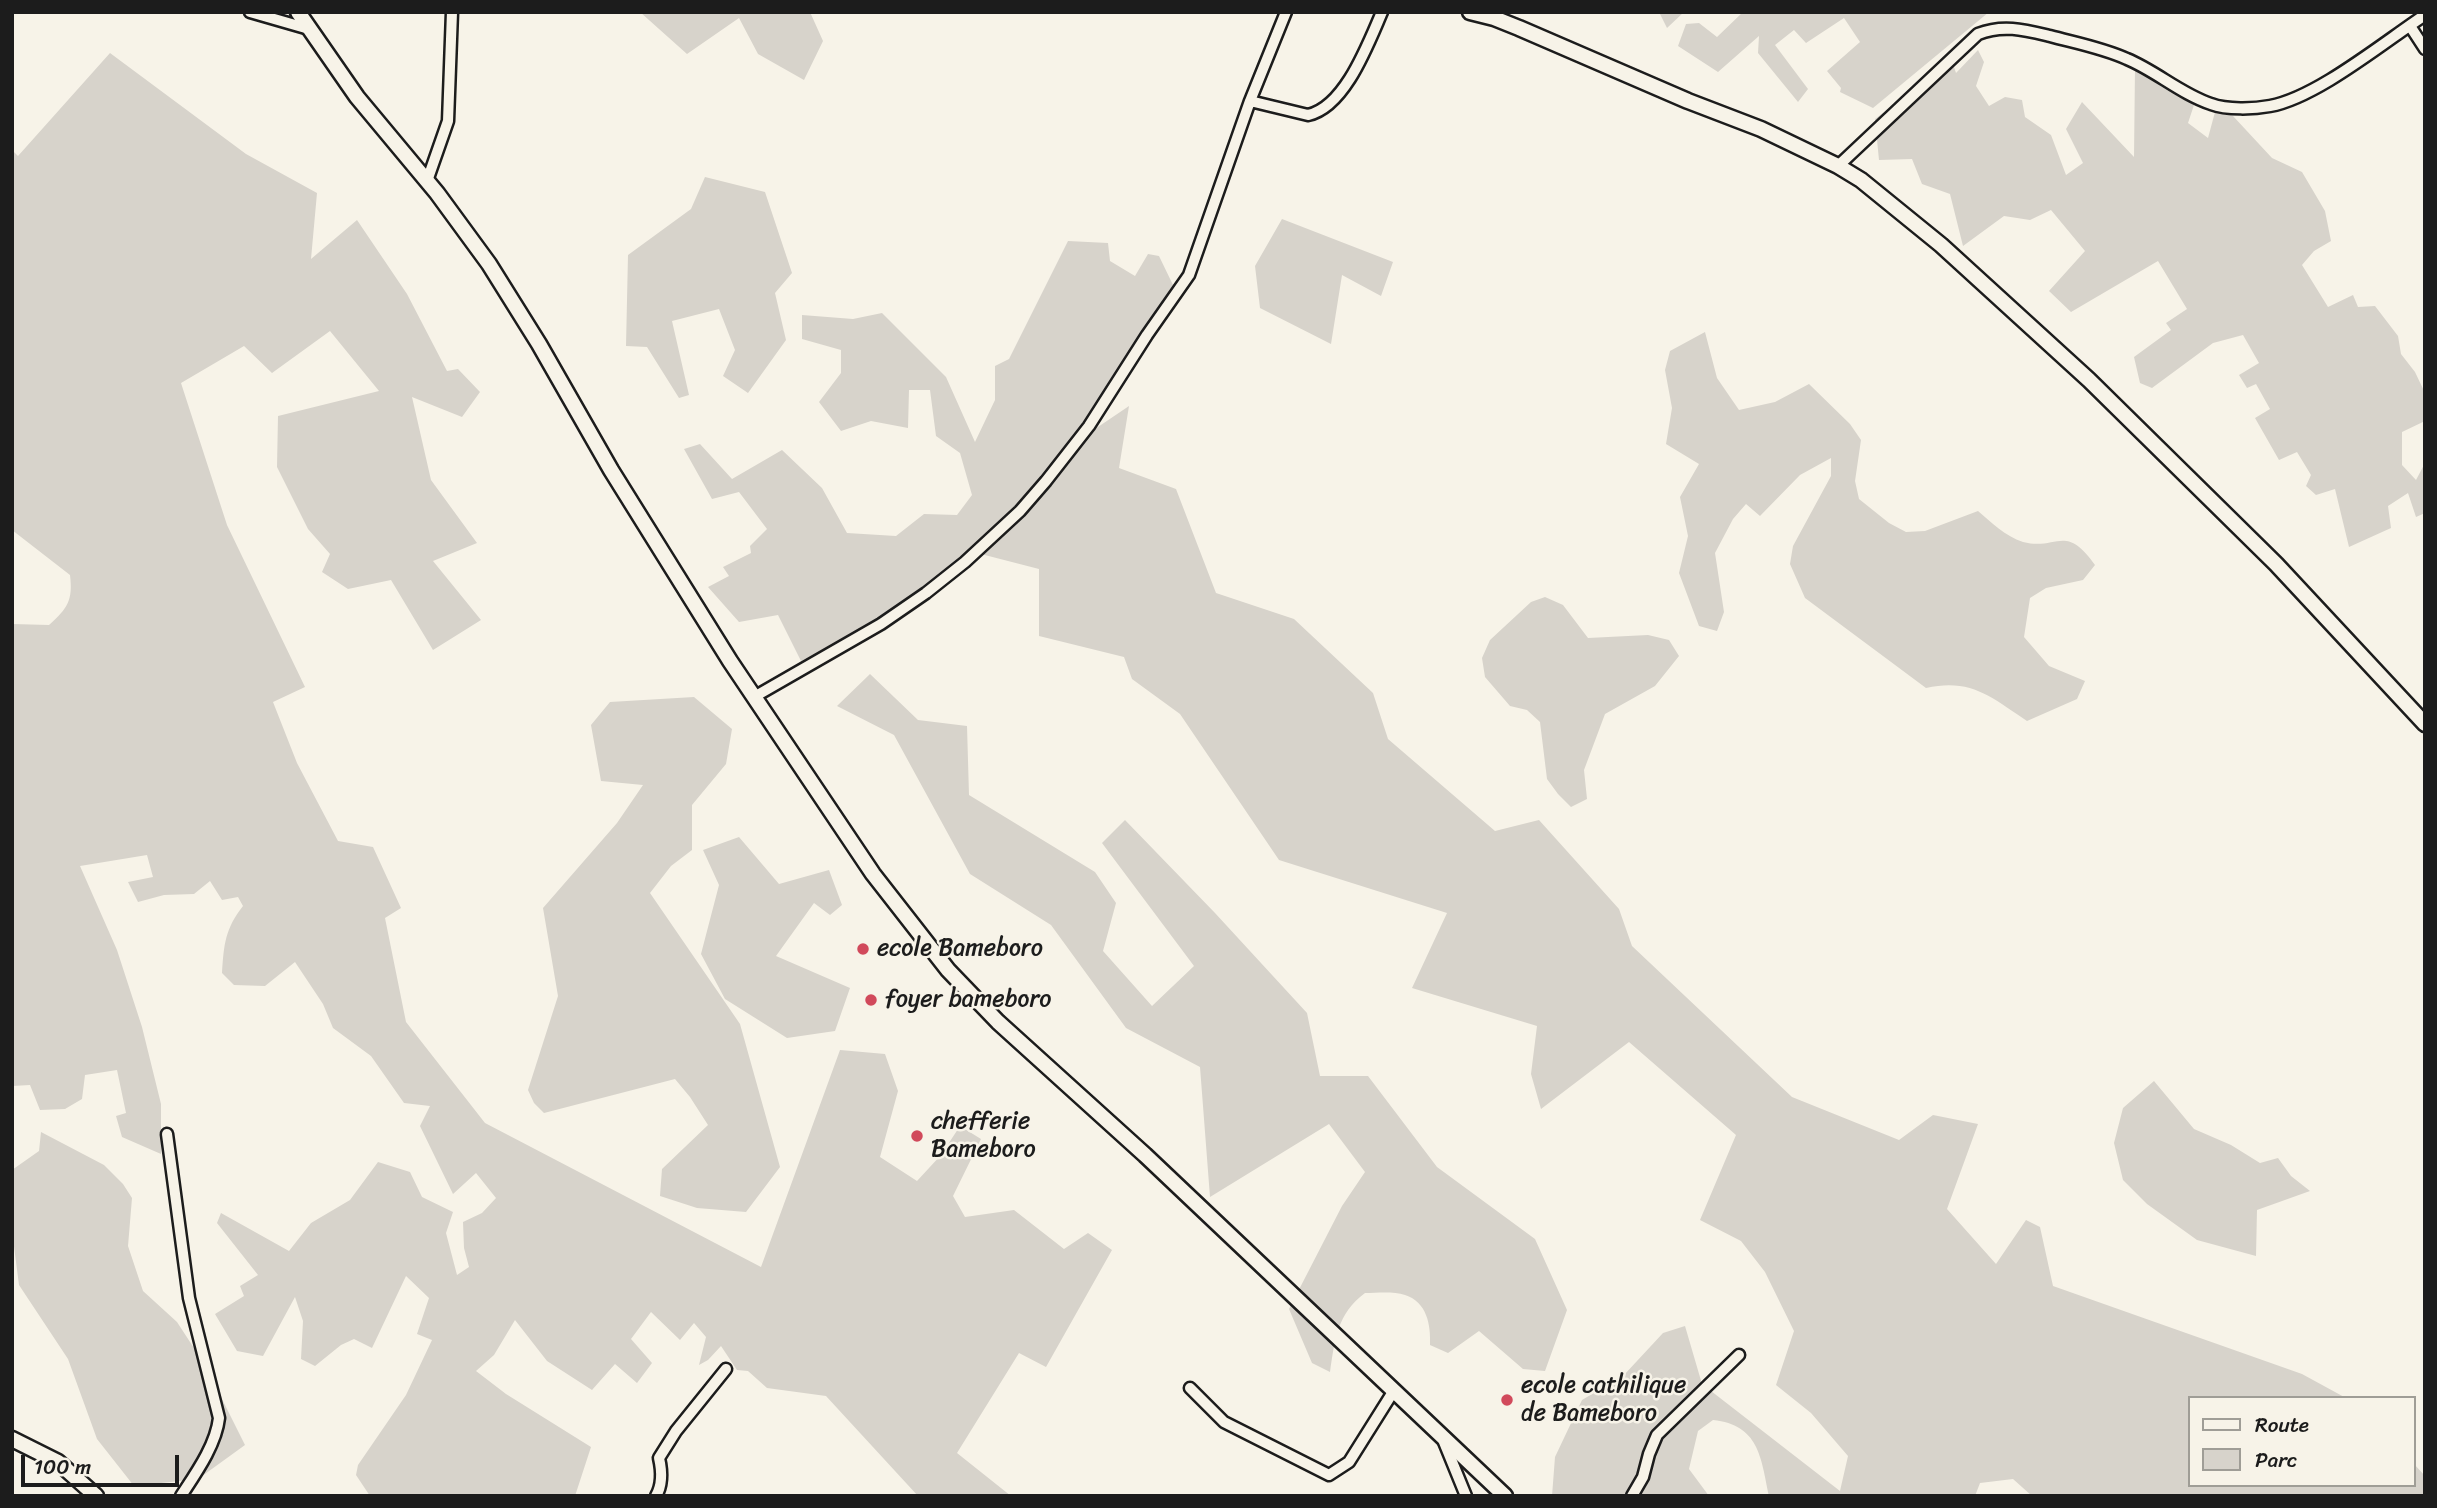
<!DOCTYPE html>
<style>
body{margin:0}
#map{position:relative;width:2437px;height:1508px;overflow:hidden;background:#f7f3e8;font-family:Sriracha,sans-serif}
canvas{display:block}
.frame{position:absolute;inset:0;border:14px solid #1c1c1c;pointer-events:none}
.legend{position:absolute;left:2188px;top:1396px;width:228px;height:91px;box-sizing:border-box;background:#f7f3e8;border:2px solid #9f9d96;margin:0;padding:9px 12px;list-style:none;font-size:21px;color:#1c1c1c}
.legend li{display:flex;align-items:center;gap:14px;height:35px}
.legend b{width:35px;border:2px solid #9f9d96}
.scale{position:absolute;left:21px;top:1455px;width:158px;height:32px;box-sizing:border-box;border:4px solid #1c1c1c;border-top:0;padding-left:9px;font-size:21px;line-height:24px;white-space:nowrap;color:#1c1c1c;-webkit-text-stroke:5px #f7f3e8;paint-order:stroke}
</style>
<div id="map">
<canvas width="2437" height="1508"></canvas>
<div class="frame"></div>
<ul class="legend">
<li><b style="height:9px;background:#f7f3e8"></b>Route</li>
<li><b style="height:19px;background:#d7d3cb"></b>Parc</li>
</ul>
<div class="scale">100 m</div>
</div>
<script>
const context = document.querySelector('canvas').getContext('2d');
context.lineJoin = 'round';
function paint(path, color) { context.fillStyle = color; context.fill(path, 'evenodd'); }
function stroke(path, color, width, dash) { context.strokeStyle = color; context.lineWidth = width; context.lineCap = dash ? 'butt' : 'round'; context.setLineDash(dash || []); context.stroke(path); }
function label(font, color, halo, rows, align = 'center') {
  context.font = font + ' Sriracha,sans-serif'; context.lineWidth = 5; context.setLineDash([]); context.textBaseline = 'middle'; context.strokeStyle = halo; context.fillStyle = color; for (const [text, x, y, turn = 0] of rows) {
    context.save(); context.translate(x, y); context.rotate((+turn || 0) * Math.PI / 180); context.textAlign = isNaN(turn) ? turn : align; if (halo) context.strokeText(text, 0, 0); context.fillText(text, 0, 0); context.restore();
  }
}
paint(new Path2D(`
 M640 12H810L823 41 804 80 758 54 739 18 687 54Z
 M1659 12H1684L1667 28Z
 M1743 12H1989L1873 108 1840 92 1841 88 1827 71 1860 42 1844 18 1806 43 1794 30 1775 45 1808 89 1798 102 1758 53 1759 36 1718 72 1678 46 1686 24 1699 23 1717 37Z
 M1978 50 1984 62 1976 86 1989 106 2005 97 2022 100 2025 117 2051 135 2066 175 2083 163 2066 129 2082 102 2134 157 2135 68 2170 88 2194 105 2188 123 2208 138 2215 112 2233 116 2272 158 2302 172 2325 211 2331 241 2314 251 2302 265 2328 307 2353 295 2358 307 2375 306 2398 336 2401 354 2415 372 2425 393V421L2402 432V465L2416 480 2425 463V513L2416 517 2408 493 2388 506 2391 528 2349 547 2335 489 2316 495 2306 486 2311 475 2297 452 2279 460 2255 418 2270 409 2256 384 2247 388 2239 375 2259 363 2243 335 2213 343 2152 388 2140 383 2134 357 2171 330 2166 323 2187 309 2158 261 2071 312 2049 291 2085 251 2051 210 2030 220 2004 216 1963 246 1950 194 1922 184 1912 159 1879 160 1875 119 1913 90 1953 64 1956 73Z
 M110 53 246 154 317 193 311 259 357 220 407 294 447 371 458 369 480 392 462 417 412 397 431 480 477 543 433 561 481 620 433 650 391 580 348 589 322 572 330 554 308 529 277 467 278 416 379 391 330 331 272 373 244 346 181 383 227 525 305 687 273 702 297 763 338 841 373 847 401 908 385 918 406 1022 485 1123 761 1267 840 1050 885 1054 898 1091 880 1157 917 1181 941 1155 960 1126 981 1139 953 1196 965 1217 1014 1210 1064 1249 1088 1233 1112 1250 1046 1367 1019 1353 957 1453 1011 1496H918L826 1396 767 1388 748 1371 737 1370 721 1346 708 1360 699 1365 706 1337 694 1323 680 1340 651 1312 631 1339 652 1363 637 1383 615 1364 592 1390 547 1361 515 1320 494 1355 476 1371 506 1394 591 1447 575 1496H370L356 1475 358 1465 406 1395 432 1340 417 1334 429 1298 406 1276 372 1348 354 1339 341 1345 315 1366 301 1359 303 1321 295 1297 263 1356 237 1351 215 1314 244 1296 240 1286 258 1275 217 1223 221 1213 289 1251 311 1223 350 1200 378 1162 410 1172 422 1197 453 1212 446 1233 457 1275 469 1267 464 1248 463 1222 482 1213 496 1198 476 1173 453 1194 420 1126 430 1106 404 1103 371 1056 333 1028 323 1004 295 962 265 986 234 985 222 973C224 944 225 929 243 906L238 897 222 900 210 881 194 894 164 895 138 902 128 882 153 877 147 855 80 866 117 950 142 1027 161 1104V1154L122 1137 116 1116 126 1113 117 1070 85 1075 82 1099 65 1109 40 1110 30 1085 12 1086V624L49 625C68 608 73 600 70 575L12 530V150L18 156Z
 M705 177 765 192 792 273 775 293 786 340 748 393 723 376 735 350 719 309 672 321 689 395 679 398 647 347 626 346 628 255 691 209Z
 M1282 219 1393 262 1381 296 1342 275 1331 344 1260 308 1255 266Z
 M1068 241 1108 243 1110 261 1135 276 1148 254 1159 256 1173 285 1080 428 1013 512 963 556 902 603 839 643 801 661 778 615 739 622 708 587 729 576 723 567 751 553 750 546 767 529 739 492 712 499 684 449 700 444 732 479 782 450 822 488 847 533 896 536 924 514 957 515 972 495 960 453 936 436 930 390H909L908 428 871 421 841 431 819 402 841 373V350L802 339V315L853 319 882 313 946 377 975 442 995 400V366L1009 359Z
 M1705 332 1717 378 1739 410 1775 402 1809 384 1850 424 1861 440 1855 481 1859 499 1889 523 1906 532 1925 531 1978 511C1992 523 2005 536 2023 542 2057 551 2065 522 2095 565L2083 580 2046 588 2030 598 2024 637 2049 666 2085 681 2077 699 2027 721C1991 697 1971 678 1926 688L1805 598 1790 564 1793 546 1831 476V458L1800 475 1760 516 1746 504 1733 519 1715 553 1724 612 1717 631 1699 626 1679 573 1688 536 1680 497 1699 464 1666 444 1672 408 1665 370 1670 351Z
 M1129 406 1119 468 1176 489 1216 593 1294 619 1373 693 1388 739 1495 831 1539 820 1619 909 1632 946 1792 1097 1899 1140 1933 1115 1978 1124 1947 1209 1996 1264 2026 1220 2040 1227 2053 1286 2302 1374 2346 1398H2190V1485H2414V1464L2425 1476V1496H2032L2013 1479 1980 1483 1975 1496H1769C1761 1457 1759 1425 1713 1420L1698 1431 1689 1469 1709 1496H1552L1555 1457 1582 1400 1624 1375 1663 1333 1685 1326 1702 1384 1840 1491 1848 1456 1811 1413 1776 1385 1794 1331 1765 1272 1741 1241 1700 1220 1736 1135 1629 1042 1541 1109 1531 1074 1537 1026 1412 988 1447 913 1279 860 1180 714 1132 679 1124 657 1039 636V569L977 553 1048 490 1095 429Z
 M1545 597 1563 605 1588 638 1648 635 1669 640 1679 656 1655 686 1605 714 1584 770 1587 799 1571 807 1558 794 1547 779 1540 722 1527 710 1510 706 1485 677 1482 658 1490 640 1531 602Z
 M870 674 918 720 967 726 969 795 1095 872 1116 903 1103 951 1152 1006 1194 966 1102 843 1125 820 1215 913 1307 1013 1320 1076H1368L1437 1167 1535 1239 1567 1310 1545 1371 1523 1369 1479 1331 1448 1353 1430 1345C1431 1325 1427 1302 1405 1295 1393 1291 1377 1293 1365 1293 1337 1314 1335 1339 1330 1372L1312 1363 1289 1309 1342 1206 1365 1172 1329 1124 1210 1197 1200 1067 1126 1028 1051 925 970 874 894 735 837 706Z
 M694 697 732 729 726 764 692 805V850L671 866 650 893 740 1024 780 1167 746 1212 697 1208 660 1196 662 1169 708 1125 690 1097 675 1079 544 1113 534 1103 528 1090 558 996 543 908 617 823 643 785 601 781 591 725 610 702Z
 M739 837 779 884 829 870 842 905 830 915 814 903 776 956 850 988 835 1031 787 1038 725 999 701 954 719 885 703 850Z
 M2154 1081 2194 1129 2231 1145 2260 1163 2278 1158 2291 1176 2310 1191 2257 1210 2256 1256 2197 1240 2147 1204 2123 1180 2114 1143 2123 1108Z
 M41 1132 104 1165 123 1184 132 1198 128 1246 143 1291 177 1322 205 1365 245 1445 198 1479 134 1486 97 1439 68 1359 19 1285 12 1231V1170L39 1151Z`), '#d7d3cb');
const street = new Path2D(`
 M250 12 309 29
 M2410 26 2425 49
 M1250 101 1308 115C1345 107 1368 44 1382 12
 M1838 166 1978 34C2003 24 2025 30 2050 36 2076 43 2103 48 2127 59 2156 71 2181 94 2211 104 2227 110 2254 109 2270 106 2316 98 2384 42 2425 15
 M427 181 448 121 452 12
 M754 697 881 624 926 593 965 562 1020 511 1046 481 1089 426 1147 335 1189 275 1250 101 1286 12
 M167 1134 189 1298 219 1418C216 1445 196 1473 181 1496
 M1190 1388 1224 1422 1329 1475 1349 1462 1393 1392
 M1444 1442 1466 1496
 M656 1496C663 1484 662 1471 659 1458L676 1431 726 1369
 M1632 1496 1643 1477 1649 1454 1657 1435 1739 1355`);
const secondary = new Path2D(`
 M298 12 357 97 437 193 489 264 539 344 611 470 730 661 873 874 948 970 998 1022 1145 1155 1505 1496
 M1470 12 1494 18 1519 28 1688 101 1761 129 1838 166 1861 180 1941 245 2089 380 2276 564 2425 724
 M12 1439 58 1462 96 1496`);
stroke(street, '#1c1c1c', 15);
stroke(secondary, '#1c1c1c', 19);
stroke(street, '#f7f3e8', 10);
stroke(secondary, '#f7f3e8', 14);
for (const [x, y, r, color] of [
 [863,949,7,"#d1495b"],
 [871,1000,7,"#d1495b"],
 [917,1136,7,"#d1495b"],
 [1507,1400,7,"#d1495b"]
]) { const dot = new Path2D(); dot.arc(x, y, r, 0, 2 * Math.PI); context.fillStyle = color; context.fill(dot); stroke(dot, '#f7f3e8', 2.5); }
label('24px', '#1c1c1c', '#f7f3e8', [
 ["ecole Bameboro",877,949],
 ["foyer bameboro",885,1000],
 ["chefferie",931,1122],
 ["Bameboro",931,1150],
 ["ecole cathilique",1521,1386],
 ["de Bameboro",1521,1414]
], 'left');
</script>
